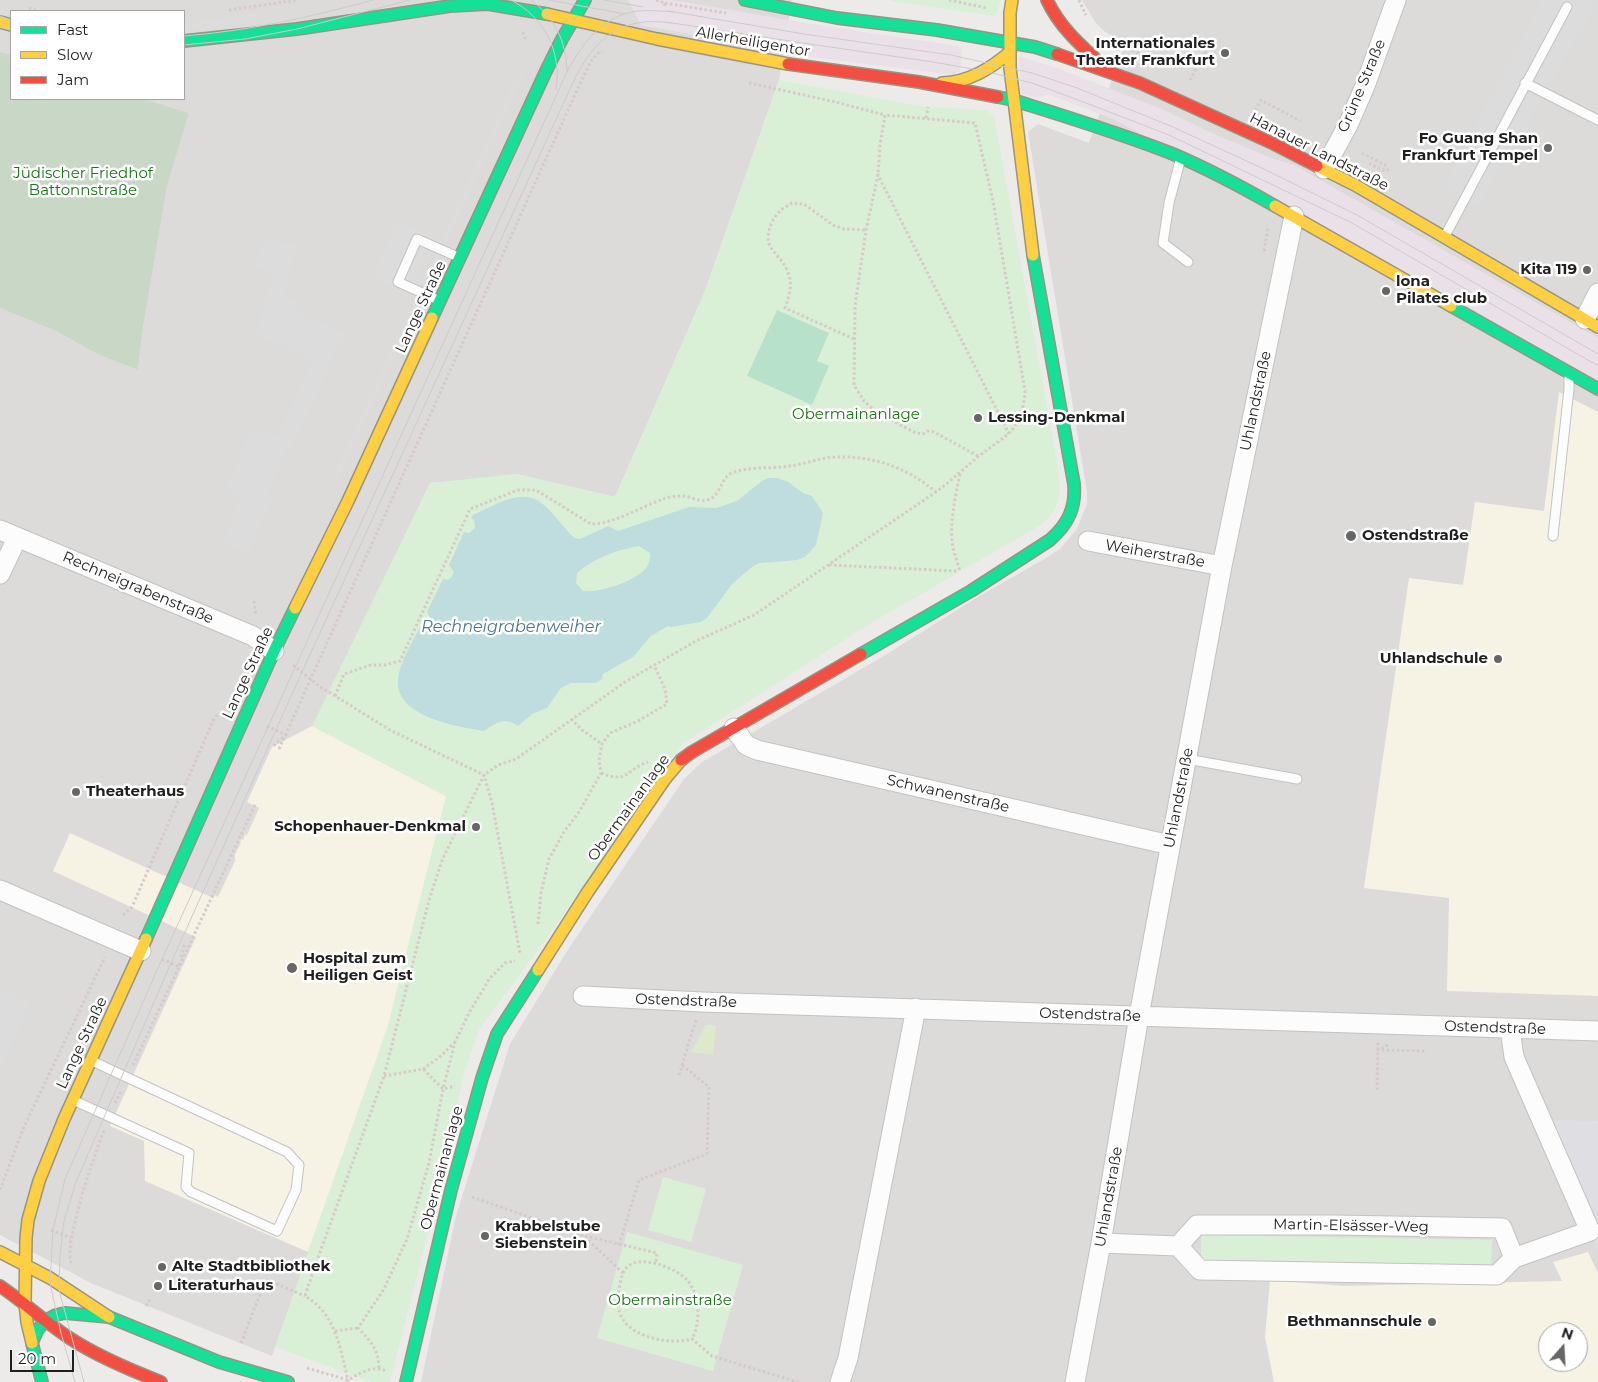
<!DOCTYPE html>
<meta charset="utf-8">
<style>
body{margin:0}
#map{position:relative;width:1598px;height:1382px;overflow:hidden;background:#edebe9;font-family:Montserrat,sans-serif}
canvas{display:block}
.legend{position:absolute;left:10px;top:10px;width:175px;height:90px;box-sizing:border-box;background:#fff;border:1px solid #a5a5a5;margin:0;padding:6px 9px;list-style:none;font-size:15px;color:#1f1f1f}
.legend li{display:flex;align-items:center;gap:10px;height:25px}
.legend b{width:25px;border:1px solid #a5a5a5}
.north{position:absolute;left:1538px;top:1322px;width:50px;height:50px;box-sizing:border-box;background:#fff;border:1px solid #a5a5a5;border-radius:50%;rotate:19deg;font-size:14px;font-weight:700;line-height:20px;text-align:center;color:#1f1f1f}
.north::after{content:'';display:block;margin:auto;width:18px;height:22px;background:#676666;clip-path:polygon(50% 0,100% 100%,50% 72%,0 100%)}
.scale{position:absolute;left:10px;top:1350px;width:64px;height:22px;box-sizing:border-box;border:2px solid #1f1f1f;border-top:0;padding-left:6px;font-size:15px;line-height:18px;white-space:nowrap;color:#1f1f1f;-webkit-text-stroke:4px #fff;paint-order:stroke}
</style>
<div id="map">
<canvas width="1598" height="1382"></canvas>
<ul class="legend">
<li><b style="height:6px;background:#16e098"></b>Fast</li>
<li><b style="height:6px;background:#ffcf43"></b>Slow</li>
<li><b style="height:6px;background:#f24e42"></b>Jam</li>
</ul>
<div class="north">N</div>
<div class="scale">20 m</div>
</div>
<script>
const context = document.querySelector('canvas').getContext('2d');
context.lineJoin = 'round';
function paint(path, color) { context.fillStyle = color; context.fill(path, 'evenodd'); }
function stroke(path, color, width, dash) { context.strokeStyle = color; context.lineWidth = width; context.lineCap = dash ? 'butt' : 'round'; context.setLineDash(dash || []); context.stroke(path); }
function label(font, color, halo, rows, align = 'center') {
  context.font = font + ' Montserrat,sans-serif'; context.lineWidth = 5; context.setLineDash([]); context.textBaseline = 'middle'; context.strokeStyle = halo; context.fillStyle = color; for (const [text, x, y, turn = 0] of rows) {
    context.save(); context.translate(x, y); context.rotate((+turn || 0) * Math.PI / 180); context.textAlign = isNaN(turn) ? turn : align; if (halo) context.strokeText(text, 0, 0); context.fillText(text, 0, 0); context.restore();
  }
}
paint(new Path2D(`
 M0 0H792L779 80 705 291 615 497 516 474 387 1029 272 1356 93 1284 0 1235V308L56 331 99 355 138 370 143 328 167 187 189 113 145 99H184V11H11V55L0 52Z
 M1082 0H1598V1382H421L456 1216 510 1044 569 948 684 779 702 762 887 654 976 598 1046 558 1060 549 1077 529 1087 504V492L1028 132 1038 124 1089 143 1125 44 1104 31 1095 22ZM1548 1332H1578V1362H1548Z`), '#dcdbda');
paint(new Path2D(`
 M628 0H672L812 24 958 46 962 50 960 71 954 75 811 57 641 25Z
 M1019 56 1060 69 1164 110 1207 131 1271 158 1294 165 1598 338V380L1113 119 1050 95H1046L1039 98 1021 94Z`), '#eae1e8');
paint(new Path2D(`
 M1559 392 1598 412V996L1447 991 1449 898 1364 888 1409 578 1463 585 1475 502 1544 511Z
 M312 726 446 796 387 1029 308 1252 145 1181 144 1141 110 1126 196 937 53 871 70 833 213 898 215 895 218 897 235 861V854L241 843 240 842 241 839 243 840 245 834 247 835 259 808 247 802 272 747Z
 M1588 1252 1598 1273V1382H1274L1265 1337 1270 1280 1343 1286 1562 1281 1553 1262ZM1548 1332H1578V1362H1548Z`), '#f6f3e5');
paint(new Path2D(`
 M706 1025H716L713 1055 691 1052Z`), '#dee8ca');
paint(new Path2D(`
 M0 52 11 55V99H145L189 113 167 187 143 328 138 370 99 355 56 331 0 308Z`), '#c8d7c6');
paint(new Path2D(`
 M892 0H1001L997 13 994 16 891 1Z
 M779 80 921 106 985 110 994 115 1056 455C1059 484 1067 504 1041 525L868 625 682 744 552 931 479 1030 464 1074 437 1198 390 1382H371L275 1347 387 1029 446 796 312 726 430 483 516 474 615 497 705 291Z
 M663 1177 706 1189 691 1242 648 1230Z
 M627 1232 743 1265 713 1371 597 1338Z
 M1201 1235 1492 1240 1491 1267 1201 1262Z`), '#daf0d6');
paint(new Path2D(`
 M777 310 829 333 817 361 829 366 812 405 747 376Z`), '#b7e1ca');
paint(new Path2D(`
 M1541 0H1585L1596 5 1479 206 1443 184 1454 168Z
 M260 14 261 21 184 30V23Z
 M530 61 332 493 338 465 515 79Z
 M397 220 433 236 408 293 372 277Z
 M264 238 297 247 284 297 296 300 294 311 343 334 344 336 331 360 332 361 298 435H297L292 448H288L266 497 272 500 249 554 223 541 241 496 225 489 252 427 277 438 313 360 254 333 261 319 273 272 256 267Z
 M0 989 30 1003 0 1069Z`), '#dddcdc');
paint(new Path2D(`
 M1542 1120 1598 1121V1248L1590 1231Z`), '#dfdfe3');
paint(new Path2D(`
 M768 478H778L788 482 803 493 812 496 823 513 816 545 805 557 797 560 760 563 753 566 732 584 707 618 700 622 670 627 668 626 651 636 633 657 603 674 602 679 596 683H571L561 688 547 708 532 714 518 726C504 717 497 722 484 731 455 726 388 716 399 673 403 657 413 641 420 627H425L428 625 431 619 427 612 443 579 447 580 451 578 454 572 449 565 464 532 469 533 475 528 474 520 471 518 473 515C496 505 523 485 545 506 556 516 564 528 574 538L580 539 608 526 618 531 689 507 716 508 737 501 762 481ZM639 546 650 553C650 557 650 561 648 565 639 581 600 593 583 591L576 583 577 573C594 558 617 550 639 546Z`), '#bfdcde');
const lane = new Path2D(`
 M1525 83 1598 120
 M1180 161 1169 203 1163 243 1188 262
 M1445 236 1567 7
 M438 300 398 282 417 239 458 257
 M1553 536 1569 389V376
 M1187 759 1297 779
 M75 1101 189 1153 186 1187 191 1192 277 1231 296 1190 299 1165 287 1152 92 1061`);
const street = new Path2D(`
 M1324 169 1348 125 1365 86 1396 0
 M1585 319 1598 293
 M0 530 253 636 274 651
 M1088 541 1222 566
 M0 574 17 538
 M734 728 746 745 757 750 1170 845
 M0 890 141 951
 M583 996 702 1002 1598 1031
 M1101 1243 1178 1246 1200 1270 1497 1275 1514 1258 1590 1231 1514 1057 1510 1029
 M1178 1246 1197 1225H1335L1502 1228 1514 1258
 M840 1382 848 1358 916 1008
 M1075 1382 1101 1243 1139 1016 1222 566 1294 216`);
const fast = new Path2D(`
 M745 0 837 18 937 30 1035 47 1057 54
 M184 41 297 29 450 6 488 4 547 14
 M998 97 1013 100C1067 117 1120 133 1173 154 1208 169 1242 187 1275 206
 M1451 306 1598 389
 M432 318 546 71 562 39 585 0
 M861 654 971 591 1050 540C1068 524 1076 508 1074 484L1033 255
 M146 939 274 651 295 608
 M42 1382 32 1343 37 1331 45 1321 56 1315 65 1313 109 1317 219 1362 288 1382
 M406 1382 451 1190 482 1078 497 1034 538 970`);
const slow = new Path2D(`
 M1012 0 1010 13V68L1033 255
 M547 14 657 39 788 64
 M0 22 11 25
 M942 83C969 82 990 69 1010 52
 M1317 166 1355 185 1598 327
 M1275 206 1451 306
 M295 608 348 501 432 318
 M538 970 587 893 665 779 681 760
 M0 1252 50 1278 109 1317
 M32 1343 27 1322 25 1303 26 1238 28 1220 39 1181 64 1119 146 939`);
const jam = new Path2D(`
 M1047 0C1059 26 1079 44 1100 63
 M1057 54 1140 83 1274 144 1317 166
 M788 64 919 82 998 97
 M681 760 692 752 861 654
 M0 1286C25 1303 46 1323 71 1339 99 1357 130 1370 161 1382`);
stroke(lane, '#c3c2c1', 11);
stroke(street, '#c3c2c1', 21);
stroke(fast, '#969582', 14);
stroke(slow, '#969582', 14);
stroke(jam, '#969582', 14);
stroke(new Path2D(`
 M656 0 665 3 664 7
 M949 0 987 8
 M1079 0 1086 15
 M665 3 726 13
 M29 8 39 11
 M229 10 298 0
 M523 32 526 41
 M1110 38 1148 59
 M1190 80 1206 51
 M749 83 831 101 885 115
 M1255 110 1261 100 1300 121
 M926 118 928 107
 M1362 153 1385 165 1388 170H1382L1369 163
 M1264 251 1268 228
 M854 339 785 308C790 295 793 282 787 270 783 261 776 255 771 248 764 238 771 220 779 212 782 208 788 206 792 203L804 204 833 225 844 229 866 230
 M978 456 934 432 927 431 923 434 916 433 877 413 864 401 854 385 855 306 866 230 878 175 1009 434
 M960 474C955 499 949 524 953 548 955 556 958 564 960 571
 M829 565 957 571
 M254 601 256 615
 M293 665 319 686 390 730 484 775 492 803 520 953
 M335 696 344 674 371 665H384L400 661 470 509 518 490H536L591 524C614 524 641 507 663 499 671 496 681 495 689 497 695 499 701 502 707 500 721 497 720 478 732 473 749 466 771 469 789 466 801 465 814 460 826 458 867 453 905 466 936 492
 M571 719 582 730 602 744
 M267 726 286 735 272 747
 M279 749 583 77 592 60 600 51H602
 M601 773C628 784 625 770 648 762
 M123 915 132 907 213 721 218 714
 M538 924 541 893 549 859 564 832 579 812 601 773 599 760 602 744 610 733 638 721 667 704 665 689 654 665
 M181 957 185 943
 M162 959 178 966
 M1388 1045 1378 1050 1426 1051
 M133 1065 255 805
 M423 1069 441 1056 455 1042
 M679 1075 696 1020
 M384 1076 423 1069 443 1089 455 1086
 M1377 1090 1378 1042
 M115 1103 121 1091
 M0 1190 23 1129 105 957
 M472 1197 584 1236 623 1273C619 1287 615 1302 621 1316 631 1338 671 1345 692 1339L712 1356 798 1382
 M51 1230 71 1238
 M585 1236 657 1253 656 1263
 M619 1245 639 1180 707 1154 709 1087 682 1065
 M71 1263C68 1247 73 1231 77 1214 84 1185 94 1158 104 1130
 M623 1273C624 1271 625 1269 627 1267 641 1254 676 1268 687 1280 700 1294 701 1323 692 1339
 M146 1306 150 1299
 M335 1331 358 1328
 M241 1343 266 1279 305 1296
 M307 1368 348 1380C360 1373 372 1365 386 1371
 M379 1368C378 1348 371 1342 358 1328L384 1289 407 1239 429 1163 443 1089 455 1042 469 1013 490 978 505 963 515 961
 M347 1382 348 1380C340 1348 336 1314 305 1296L315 1266 384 1076 429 900 443 858 484 775 498 765 516 759 625 682 696 641 754 615 936 492C951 481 964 468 978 457 1006 434 1022 433 1025 391L993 201 975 123 885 115 880 145 878 175`), '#d6c9c8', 3, [2.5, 2.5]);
stroke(lane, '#fcfcfc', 9);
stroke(street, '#fcfcfc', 19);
stroke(fast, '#16e098', 11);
stroke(slow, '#ffcf43', 11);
stroke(jam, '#f24e42', 11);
stroke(new Path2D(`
 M511 0C544 17 562 51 556 89
 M531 0C555 18 566 41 567 71
 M549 0 625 14
 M604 0 643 7
 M668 11 804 34 951 55 1032 73 1077 88 1173 127 1266 170 1357 215 1598 354
 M0 16 11 20
 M666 22 803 43 933 62 984 71 1032 83 1073 98 1169 135 1352 223 1598 366
 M0 27 11 30
 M184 36C248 31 311 17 373 0
 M184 45 245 39 297 29 410 0
 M75 1382 61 1333 50 1283 53 1230 65 1179 162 959 567 72C582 43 604 15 638 11 650 10 662 11 674 12
 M84 1382 59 1290 60 1255 64 1221 76 1182 171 963 302 672 576 76C598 35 624 16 672 23`), '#cbcbca', 1);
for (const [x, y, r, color] of [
 [1225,53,5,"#676666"],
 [1548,148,5,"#676666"],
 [1587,270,5,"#676666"],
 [1386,291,5,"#676666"],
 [978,418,5,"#676666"],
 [1351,536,6,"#676666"],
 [1498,659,5,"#676666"],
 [76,792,5,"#676666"],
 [476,827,5,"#676666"],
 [292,968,6,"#676666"],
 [485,1236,5,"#676666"],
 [162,1267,5,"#676666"],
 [158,1286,5,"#676666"],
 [1432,1322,5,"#676666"]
]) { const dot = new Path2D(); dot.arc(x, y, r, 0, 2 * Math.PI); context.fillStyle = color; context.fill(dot); stroke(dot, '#fff', 2); }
label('15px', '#1f1f1f', '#fff', [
 ["Allerheiligentor",753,42,10],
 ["Grüne Straße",1362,86,-67],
 ["Hanauer Landstraße",1319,152,27],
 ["Lange Straße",421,307,-65],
 ["Uhlandstraße",1256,401,-78],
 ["Weiherstraße",1155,554,10],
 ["Rechneigrabenstraße",138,588,23],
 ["Lange Straße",248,673,-65],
 ["Schwanenstraße",948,794,13],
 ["Uhlandstraße",1179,798,-79],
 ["Obermainanlage",629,808,-54],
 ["Ostendstraße",686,1001,2],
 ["Ostendstraße",1090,1015,2],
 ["Ostendstraße",1495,1028,2],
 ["Lange Straße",82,1043,-65],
 ["Obermainanlage",442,1168,-75],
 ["Uhlandstraße",1109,1197,-80],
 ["Martin-Elsässer-Weg",1351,1226,1]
]);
label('bold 15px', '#1f1f1f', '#fff', [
 ["Internationales",1215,44,"right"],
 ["Theater Frankfurt",1215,61,"right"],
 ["Fo Guang Shan",1538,139,"right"],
 ["Frankfurt Tempel",1538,156,"right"],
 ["Kita 119",1577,270,"right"],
 ["lona",1396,282],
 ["Pilates club",1396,299],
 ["Lessing-Denkmal",988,418],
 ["Ostendstraße",1362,536],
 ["Uhlandschule",1488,659,"right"],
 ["Theaterhaus",86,792],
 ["Schopenhauer-Denkmal",466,827,"right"],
 ["Hospital zum",303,959],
 ["Heiligen Geist",303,976],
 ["Krabbelstube",495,1227],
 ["Siebenstein",495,1244],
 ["Alte Stadtbibliothek",172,1267],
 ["Literaturhaus",168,1286],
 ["Bethmannschule",1422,1322,"right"]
], 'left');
label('15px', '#1a7615', '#fff', [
 ["Jüdischer Friedhof",83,174],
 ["Battonnstraße",83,191],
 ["Obermainanlage",856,415],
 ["Obermainstraße",670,1301]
]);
label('italic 16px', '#497791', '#fff', [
 ["Rechneigrabenweiher",511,627]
]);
</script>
